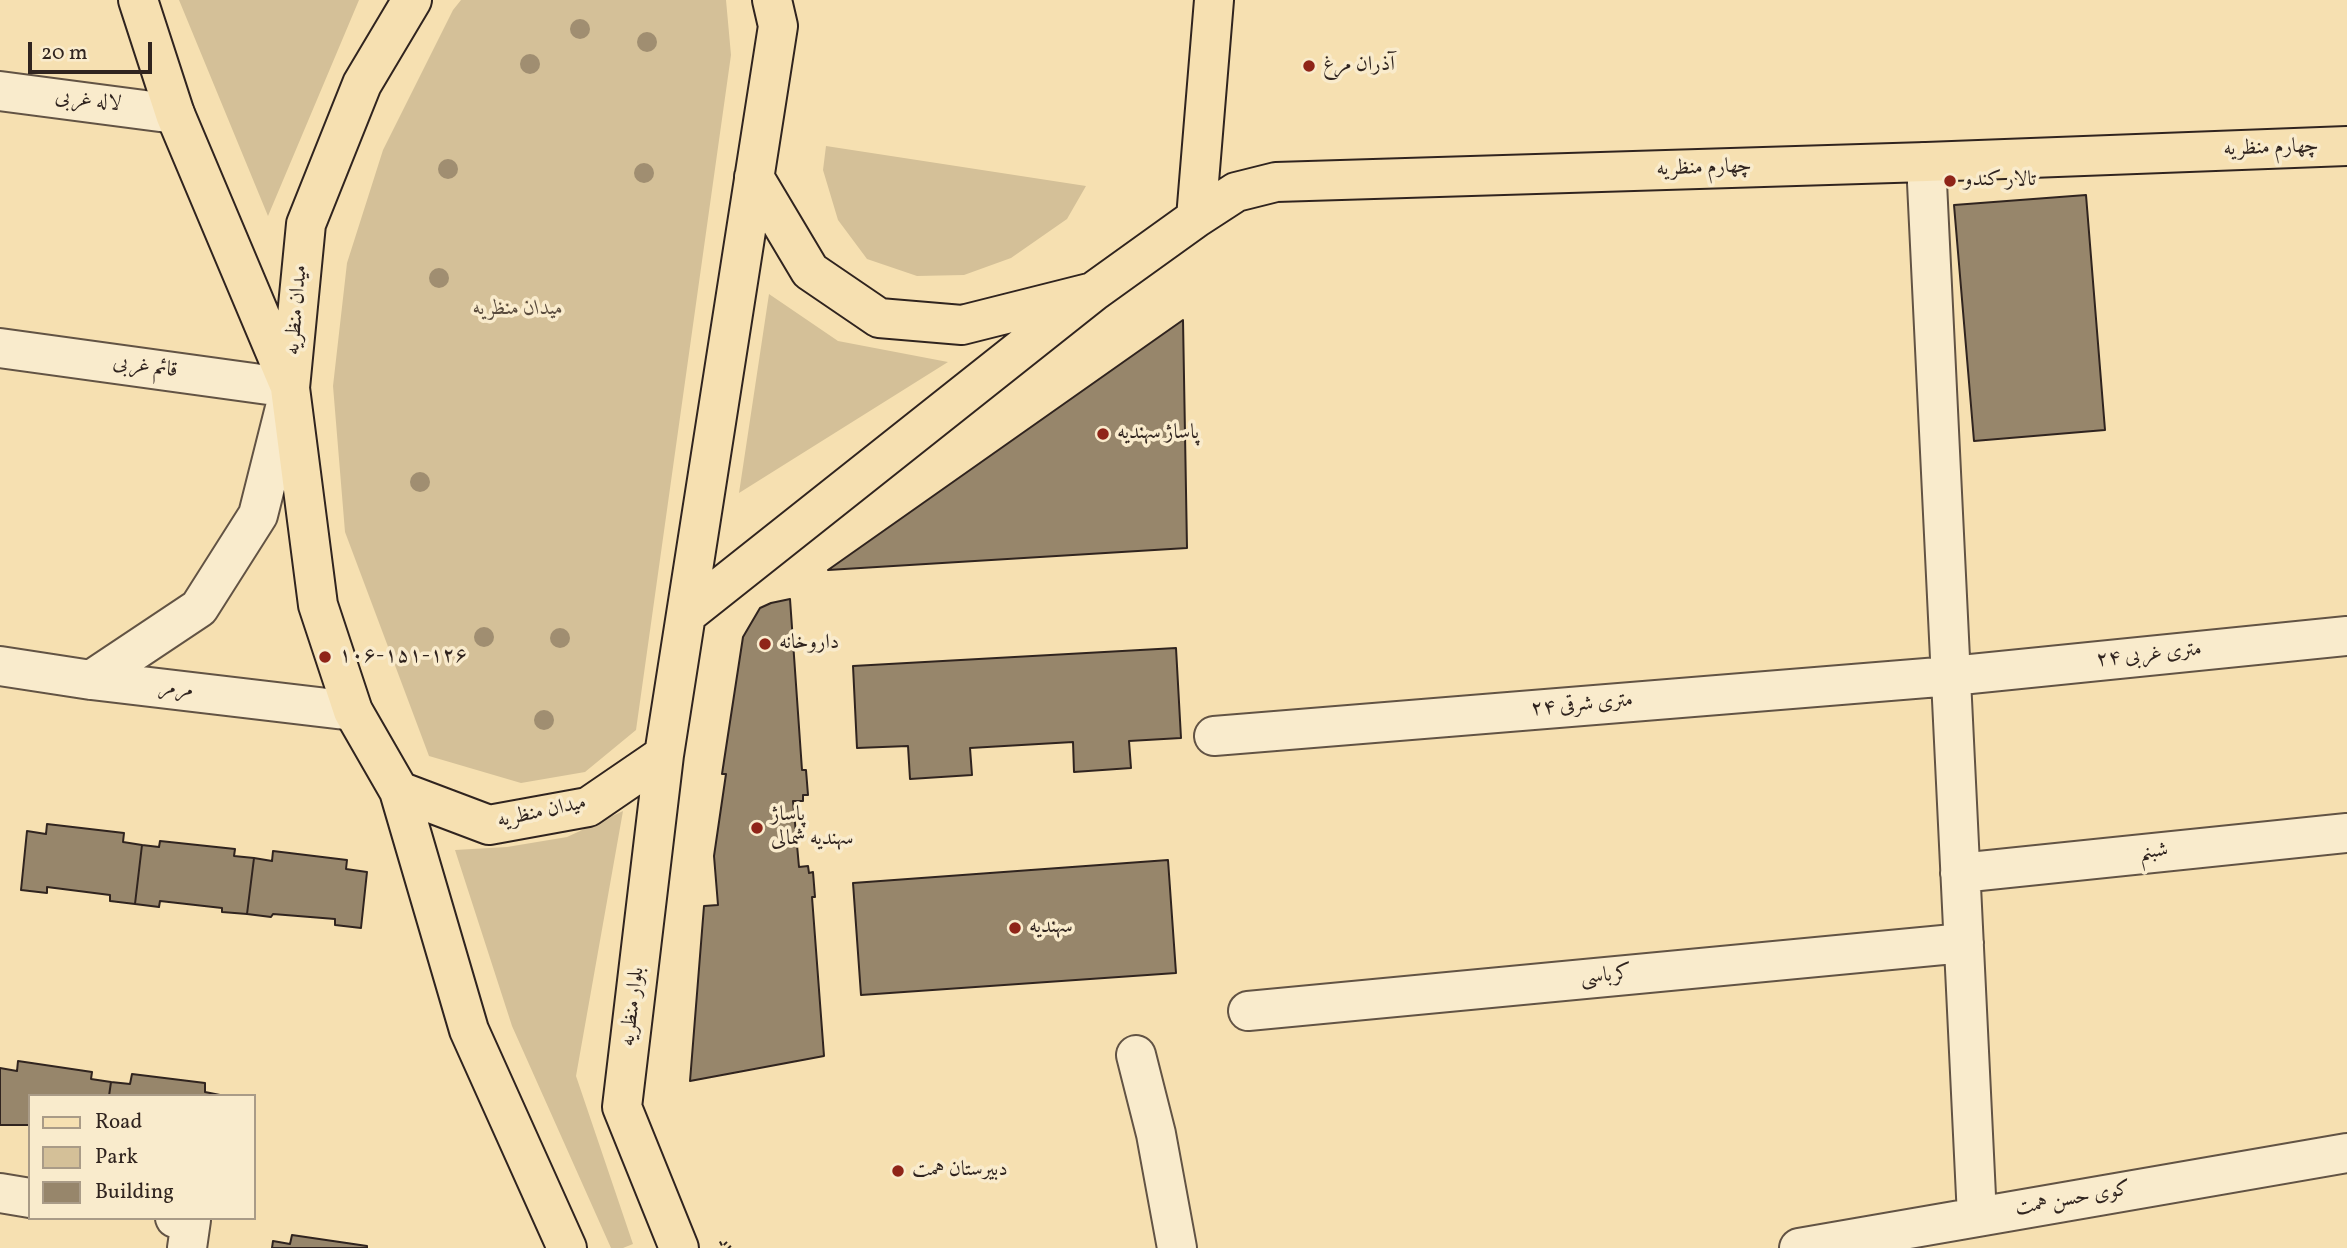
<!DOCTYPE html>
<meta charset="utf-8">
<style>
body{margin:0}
#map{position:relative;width:2347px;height:1248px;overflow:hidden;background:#f6e0b1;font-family:Vollkorn,serif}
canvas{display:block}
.legend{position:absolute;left:28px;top:1094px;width:228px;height:126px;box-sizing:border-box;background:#f9ebcc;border:2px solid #a99b87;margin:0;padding:9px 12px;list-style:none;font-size:21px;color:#30241f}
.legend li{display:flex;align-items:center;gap:14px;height:35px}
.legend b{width:35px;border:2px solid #a99b87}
.scale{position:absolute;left:28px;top:42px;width:124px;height:32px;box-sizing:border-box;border:4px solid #30241f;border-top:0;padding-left:9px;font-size:21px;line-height:24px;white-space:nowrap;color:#30241f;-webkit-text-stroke:5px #f9ebcc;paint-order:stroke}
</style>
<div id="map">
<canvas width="2347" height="1248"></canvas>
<ul class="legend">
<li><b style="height:9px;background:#f6e0b1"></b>Road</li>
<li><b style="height:19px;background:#d4c098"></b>Park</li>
<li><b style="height:19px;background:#97866b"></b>Building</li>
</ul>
<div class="scale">20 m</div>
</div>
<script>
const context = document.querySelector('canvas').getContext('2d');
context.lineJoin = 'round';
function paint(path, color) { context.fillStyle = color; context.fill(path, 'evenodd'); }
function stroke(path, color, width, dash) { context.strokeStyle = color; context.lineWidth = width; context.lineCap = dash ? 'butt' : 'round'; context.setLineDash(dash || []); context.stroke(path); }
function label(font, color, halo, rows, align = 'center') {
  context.font = font + ' Vollkorn,Amiri,serif'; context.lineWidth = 7; context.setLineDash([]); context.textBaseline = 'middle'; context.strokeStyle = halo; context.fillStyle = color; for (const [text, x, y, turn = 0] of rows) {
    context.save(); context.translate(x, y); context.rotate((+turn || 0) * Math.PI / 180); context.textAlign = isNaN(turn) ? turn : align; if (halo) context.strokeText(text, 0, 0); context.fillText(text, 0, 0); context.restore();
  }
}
paint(new Path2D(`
 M179 0H359L268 216Z
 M461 0H726L731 55 636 730 585 772 521 783 429 756 345 532 333 386 347 263 383 150 453 10Z
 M826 146 1086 186 1067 219 1011 258 964 275 917 276 867 259 838 220 823 170Z
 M769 294 838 341 948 362 739 493Z
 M623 811 576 1076 633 1244 623 1248H611L512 1026 455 850 507 847 567 837Z`), '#d4c098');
const building = new Path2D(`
 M2086 195 2105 430 1974 441 1954 205Z
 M1183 320 1187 548 828 570Z
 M790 599 802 770H806L808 795H803V801H793L799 867 808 866 809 873 813 872 815 897H812L824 1056 690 1081 704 906 718 905 714 856 726 774H722L743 637 760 608 771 603Z
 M1176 648 1181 738 1129 741 1131 768 1074 772 1073 742 970 748 972 775 910 779 908 746 857 748 853 666Z
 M47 824 124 833 123 842 142 845 135 904 110 901V895L47 887V893L21 890 27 831 46 834Z
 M160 841 235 849 234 856 254 858 247 914 222 912V908L160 901 159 907 135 904 142 845 159 847Z
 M273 851 347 860 346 869 367 872 361 928 335 925V919L273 914 271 917 247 914 254 858 272 861Z
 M1168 860 1176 973 861 995 853 883Z
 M18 1061 92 1072 91 1079 111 1082 109 1096H30V1125H0V1068L17 1071Z
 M132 1074 205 1083V1092L225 1096H109L111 1082 130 1084Z
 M292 1235 367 1246V1248H272L273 1241 290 1244Z`);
paint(building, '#97866b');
stroke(building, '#30241f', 2);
const minor = new Path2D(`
 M0 91 175 114
 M1926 162 1977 1217
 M0 348 290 388 258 515 199 608 91 680
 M0 666 91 680 353 711
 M1214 736 1951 676 2347 636
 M1960 873 2347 833
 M1248 1011 1964 943
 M1136 1055 1156 1134 1177 1248
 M0 1193 30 1198
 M175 1218 191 1220 187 1248
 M1799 1248 2347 1153`);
const major = new Path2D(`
 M138 0 175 114 288 382
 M412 0 362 84 306 224 290 388 318 605 353 711 399 791 489 825 588 807 664 755
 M1196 218 1214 0
 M1093 292 1196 218 1236 192 1276 182 1926 162 2347 146
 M687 614 1093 292 962 325 879 318 810 271 754 177
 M399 791 469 1030 567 1248
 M679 1248 622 1107 664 755 778 26 772 0`);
stroke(minor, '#625344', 42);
stroke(major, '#30241f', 42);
stroke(new Path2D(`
 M720 1244 724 1242 730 1248`), '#30241f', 4.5, [2, 3.5]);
stroke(minor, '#f9ebcc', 38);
stroke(major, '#f6e0b1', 38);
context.fillStyle = '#a08e71';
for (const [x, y] of [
 [580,29],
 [647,42],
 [530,64],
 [448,169],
 [644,173],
 [439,278],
 [420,482],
 [484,637],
 [560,638],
 [544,720]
]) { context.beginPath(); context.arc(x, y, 10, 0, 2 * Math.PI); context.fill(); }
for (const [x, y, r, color] of [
 [1309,66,7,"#8f2418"],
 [1950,181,7,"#8f2418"],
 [1103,434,7,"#8f2418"],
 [765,644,7,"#8f2418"],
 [325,657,7,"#8f2418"],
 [757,828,7,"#8f2418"],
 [1015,928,7,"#8f2418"],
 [898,1171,7,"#8f2418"]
]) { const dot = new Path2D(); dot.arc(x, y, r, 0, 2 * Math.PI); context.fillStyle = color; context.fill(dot); stroke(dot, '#f9ebcc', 2.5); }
label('21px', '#30241f', '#f9ebcc', [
 ["آذران مرغ",1323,66],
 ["تالار کندو",1964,181],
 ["پاساژ سهندیه",1117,434],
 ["داروخانه",779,644],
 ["۱۰۶-۱۵۱-۱۲۶",339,657],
 ["پاساژ",771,816],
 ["سهندیه شمالی",771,840],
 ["سهندیه",1029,928],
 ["دبیرستان همت",912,1171]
], 'left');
label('21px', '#30241f', '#f9ebcc', [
 ["لاله غربی",88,102,7],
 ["چهارم منظریه",2271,149,-2],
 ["چهارم منظریه",1704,169,-2],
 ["ميدان منظریه",298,310,-85],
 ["قائم غربی",145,368,8],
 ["۲۴ متری غربی",2149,656,-6],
 ["مرمر",176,690,7],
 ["۲۴ متری شرقی",1582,706,-5],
 ["ميدان منظریه",542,813,-12],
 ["شبنم",2154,853,-6],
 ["کرباسی",1606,977,-5],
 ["بلوار منظریه",634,1007,-83],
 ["کوی حسن همت",2073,1200,-10]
]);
label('italic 21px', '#594b3d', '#f9ebcc', [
 ["میدان منظریه",518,310]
]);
</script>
